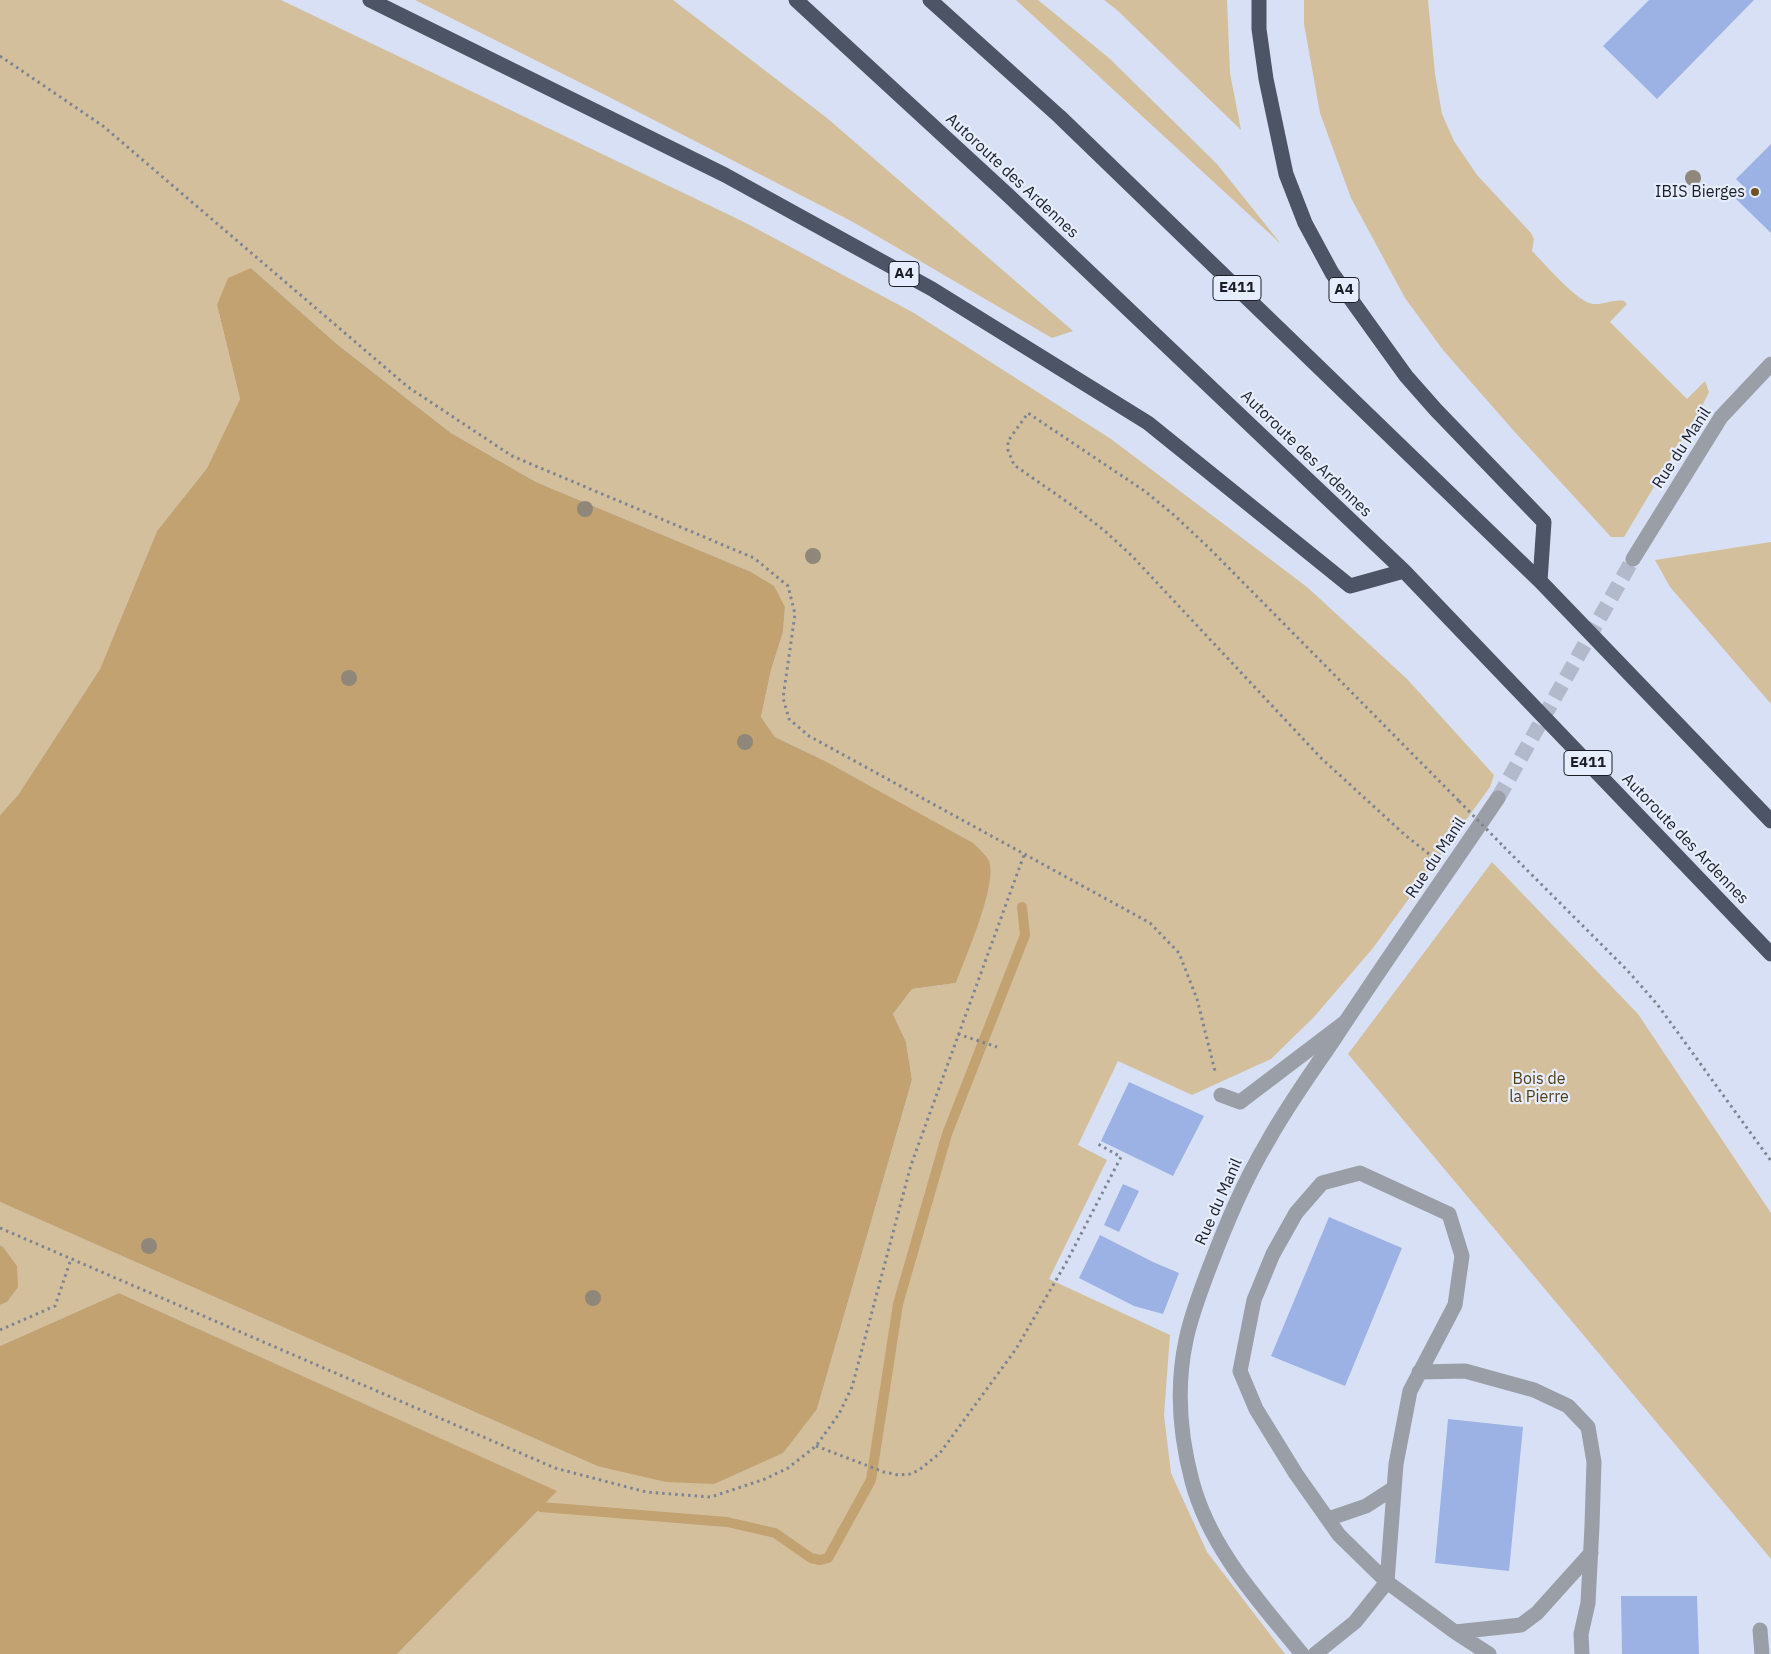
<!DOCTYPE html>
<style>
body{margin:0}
canvas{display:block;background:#d7e0f4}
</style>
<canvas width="1771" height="1654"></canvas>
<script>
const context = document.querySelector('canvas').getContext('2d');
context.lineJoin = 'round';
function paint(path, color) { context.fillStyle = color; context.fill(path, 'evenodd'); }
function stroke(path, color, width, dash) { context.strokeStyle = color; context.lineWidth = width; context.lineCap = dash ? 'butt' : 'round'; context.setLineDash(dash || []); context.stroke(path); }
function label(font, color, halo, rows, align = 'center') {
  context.font = font + ' "IBM Plex Sans",sans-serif'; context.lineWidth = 4.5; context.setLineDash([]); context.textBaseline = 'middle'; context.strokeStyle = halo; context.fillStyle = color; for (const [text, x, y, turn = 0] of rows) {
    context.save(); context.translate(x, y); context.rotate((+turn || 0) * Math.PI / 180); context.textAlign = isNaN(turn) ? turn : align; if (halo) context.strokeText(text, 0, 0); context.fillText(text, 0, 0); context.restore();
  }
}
paint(new Path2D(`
 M0 0H281L744 222 914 313 1111 439 1307 587 1407 679 1494 775 1490 787 1373 948 1314 1017 1271 1059 1192 1095 1118 1061 1078 1145 1107 1160 1049 1279 1170 1335 1164 1415 1171 1473 1207 1552 1285 1654H397L556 1491 119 1293 0 1346V1305L7 1302 3 1247 0 1245V1202L597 1466 817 1409 912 1080 906 1042 893 1014 912 989 956 983 823 760 775 737 761 717 771 670 783 632 785 607 749 571 536 482 451 433 338 345 251 268 217 305 240 399 207 468 157 531 100 669 18 795 0 815Z
 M415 0H673L827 118 1073 331 1052 338 853 222 611 98Z
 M1016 0H1038L1109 58 1217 164 1281 244Z
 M1104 0H1227L1230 73 1241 130 1117 10Z
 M1304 0H1428L1435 74 1442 114 1454 141 1477 175 1531 233 1534 239 1532 251C1544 263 1578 303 1593 304 1604 305 1614 299 1624 301L1627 304 1610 322 1687 399 1705 381 1709 392 1701 408 1624 537H1611L1513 430 1443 350 1405 298 1351 198 1320 113 1304 24Z
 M1771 542V704L1670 587 1655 560Z
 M1492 862 1638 1014 1771 1213V1559L1348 1054Z`), '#d4bf9d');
paint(new Path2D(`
 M251 268 338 345 451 433 536 482 749 571 774 586 785 607 783 632 771 670 761 717 775 737 823 760 973 843C978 848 986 855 989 861 998 884 965 958 956 983L912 989 893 1014 906 1042 912 1080 817 1409 783 1453 714 1484 666 1482 597 1466 0 1202V815L18 795 100 669 157 531 207 468 240 399 217 305 228 278Z
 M0 1245 3 1247 17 1266 18 1287 7 1302 0 1305Z
 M119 1293 557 1491 397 1654H0V1346Z`), '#c1a270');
stroke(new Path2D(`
 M541 1507 727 1522 775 1533 811 1558 820 1560 828 1558 871 1480 898 1304 947 1134 1025 935 1022 907`), '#c1a270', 10);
paint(new Path2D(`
 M1649 0H1754L1657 99 1603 46Z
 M1771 144V233L1734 197 1744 187 1736 179Z
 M1129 1082 1204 1116 1173 1176 1101 1141Z
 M1123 1184 1139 1191 1119 1232 1104 1225Z
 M1329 1217 1402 1248 1345 1386 1271 1356Z
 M1100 1235 1153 1262 1179 1273 1163 1314 1134 1306 1079 1278Z
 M1448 1419 1523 1427 1509 1571 1435 1563Z
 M1621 1596H1697L1699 1654H1622Z`), '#9db2e4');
stroke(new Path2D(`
 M1498 798 1633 559`), '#b1b9cb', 15, [15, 8]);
stroke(new Path2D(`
 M0 56 103 126 408 387 512 456 754 558 788 586 795 614 783 698 789 719 809 736 1150 923 1179 953 1197 999 1215 1071
 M1504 847 1627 970 1657 1004 1771 1161
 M1429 854 1405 835 1321 758 1132 556 1106 532 1073 506 1014 465 1008 450V441L1028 413 1146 492 1174 515 1209 548 1459 801
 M958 1034 997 1047
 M0 1228 555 1468 646 1492 711 1497 765 1479 788 1468 816 1446 839 1414 852 1387 911 1165 1024 855
 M0 1330 55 1306 71 1259
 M816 1446 884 1472 898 1475 910 1474 919 1470 940 1453 1016 1349 1066 1263 1121 1157 1098 1144`), '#7e8592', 3, [2.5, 4]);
stroke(new Path2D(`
 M1221 1095 1240 1102 1344 1023
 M1419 1372 1465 1371 1534 1390 1568 1406 1588 1427 1594 1462 1592 1526 1588 1603 1581 1634 1582 1654
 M1328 1519 1366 1506 1394 1488
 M1760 1630 1762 1654
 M1455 1632 1521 1625 1537 1613 1591 1553
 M1315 1654 1355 1622 1387 1582 1396 1464 1410 1391 1455 1305 1462 1256 1449 1214 1360 1173 1322 1183 1296 1213 1273 1254 1254 1300 1240 1371 1256 1409 1296 1474 1339 1535 1387 1582 1455 1632 1489 1654`), '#9a9ea7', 15);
stroke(new Path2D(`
 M1633 559 1721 417 1771 364
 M1302 1654C1259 1601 1210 1549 1192 1481 1180 1436 1176 1387 1186 1340 1191 1315 1201 1290 1210 1266 1227 1222 1244 1181 1268 1141 1288 1105 1312 1072 1335 1038 1388 957 1444 878 1498 798`), '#9a9ea7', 15);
stroke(new Path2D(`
 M370 0 725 175 932 289 1148 423 1350 586 1404 571
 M796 0 1009 196 1404 571 1771 954
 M930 0 1060 117 1540 581 1771 821
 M1259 0V29L1266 79 1286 174 1305 223 1332 273 1406 376 1436 410 1544 522 1540 581`), '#4d5465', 15);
stroke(new Path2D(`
 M1459 801 1504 847`), '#7e8592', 3, [2.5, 4]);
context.fillStyle = '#8f877a';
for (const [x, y] of [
 [1693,178],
 [585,509],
 [813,556],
 [349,678],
 [745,742],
 [149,1246],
 [593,1298]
]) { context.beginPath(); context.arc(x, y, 8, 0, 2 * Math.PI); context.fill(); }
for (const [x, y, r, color] of [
 [1755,192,5,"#6e5425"]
]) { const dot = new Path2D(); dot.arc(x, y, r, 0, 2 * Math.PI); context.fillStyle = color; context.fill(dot); stroke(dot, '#e6edfe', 2); }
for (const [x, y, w] of [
 [904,274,30],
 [1237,288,48],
 [1344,290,30],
 [1588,763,48]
]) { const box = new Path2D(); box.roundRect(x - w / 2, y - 12.5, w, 25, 4); context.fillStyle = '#e6edfe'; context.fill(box); stroke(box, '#1b1e25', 1); }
label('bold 15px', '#1b1e25', null, [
 ["A4",904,274],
 ["E411",1237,288],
 ["A4",1344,290],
 ["E411",1588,763]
]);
label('16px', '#1b1e25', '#e6edfe', [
 ["Autoroute des Ardennes",1012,176,43],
 ["Rue du Manil",1682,448,-57],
 ["Autoroute des Ardennes",1306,454,44],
 ["Autoroute des Ardennes",1685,839,46],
 ["Rue du Manil",1436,858,-56],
 ["Rue du Manil",1219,1202,-66]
]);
label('16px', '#1b1e25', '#e6edfe', [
 ["IBIS Bierges",1745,192]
], 'right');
label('16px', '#543e16', '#e6edfe', [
 ["Bois de",1539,1079],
 ["la Pierre",1539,1097]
]);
</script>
